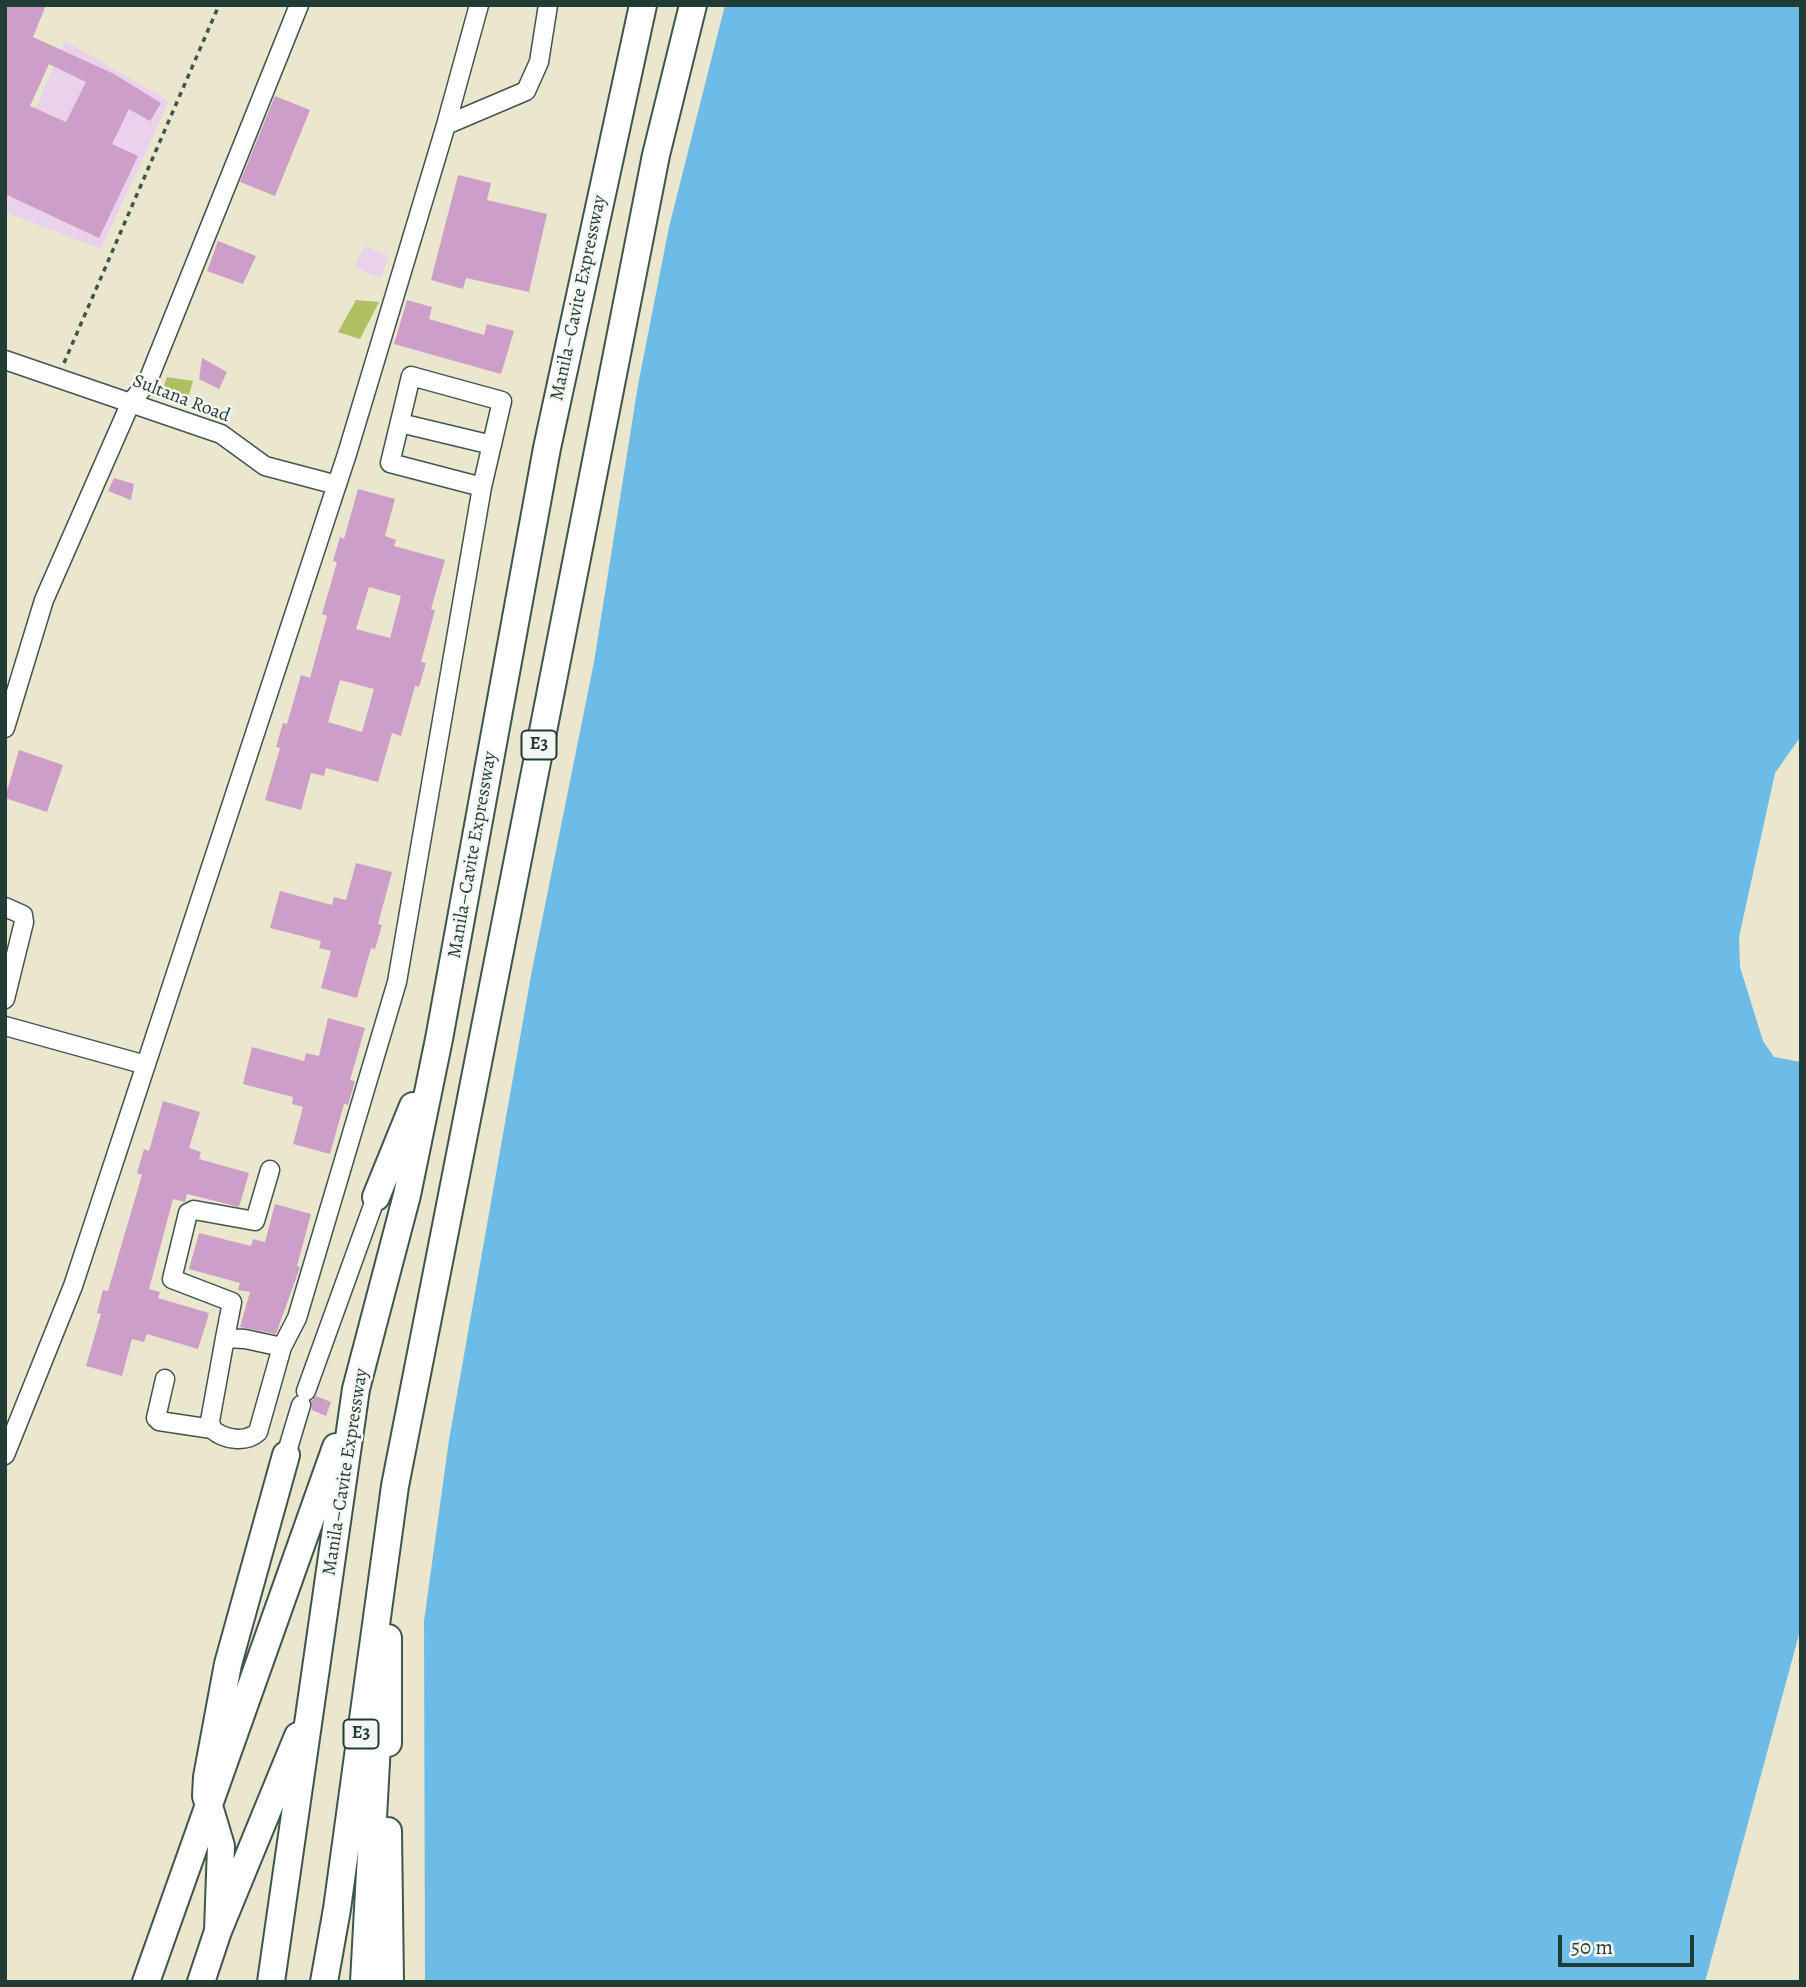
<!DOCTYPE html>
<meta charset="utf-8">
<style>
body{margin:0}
#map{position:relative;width:1806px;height:1987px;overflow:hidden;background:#ebe7ce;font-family:Alegreya,serif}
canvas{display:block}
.frame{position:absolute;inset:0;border:7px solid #1f3d34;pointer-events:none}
.scale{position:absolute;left:1558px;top:1935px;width:136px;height:32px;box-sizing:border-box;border:4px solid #1f3d34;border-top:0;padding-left:9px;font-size:21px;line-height:24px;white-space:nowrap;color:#1f3d34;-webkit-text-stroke:5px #f6f6f2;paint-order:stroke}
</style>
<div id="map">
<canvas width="1806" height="1987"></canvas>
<div class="frame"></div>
<div class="scale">50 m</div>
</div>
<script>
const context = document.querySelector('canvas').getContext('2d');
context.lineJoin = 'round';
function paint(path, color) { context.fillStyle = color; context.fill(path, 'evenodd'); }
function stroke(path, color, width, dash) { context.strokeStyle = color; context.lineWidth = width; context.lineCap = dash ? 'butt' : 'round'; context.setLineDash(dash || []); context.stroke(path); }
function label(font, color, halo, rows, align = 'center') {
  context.font = font + ' Alegreya,serif'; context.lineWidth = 5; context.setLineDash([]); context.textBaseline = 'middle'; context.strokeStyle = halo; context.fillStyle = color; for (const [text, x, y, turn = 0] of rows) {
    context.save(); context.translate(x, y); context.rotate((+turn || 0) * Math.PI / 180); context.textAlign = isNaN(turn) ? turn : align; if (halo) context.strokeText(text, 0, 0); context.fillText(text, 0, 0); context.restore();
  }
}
paint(new Path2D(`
 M65 41 169 101 101 249 5 212V178Z
 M365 246 389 256 381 278 354 267Z`), '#ead1ec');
paint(new Path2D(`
 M356 300 379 302 360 339 338 332Z
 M167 377 193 381 187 401 161 395Z`), '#afbf62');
paint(new Path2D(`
 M725 5H1801V736L1775 773 1739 937 1740 967 1763 1041 1774 1057 1801 1062V1627L1705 1982H425L424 1621 449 1440 532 970 594 662 638 385 669 227Z`), '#6dbbe7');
paint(new Path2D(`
 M5 5H46L33 37 114 74 161 103 150 121 129 109 112 144 138 156 99 238 5 194ZM49 64 86 82 66 122 30 106Z
 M275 96 310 110 275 196 240 182Z
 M458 175 491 183 487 200 547 214 529 292 466 278 463 289 431 280Z
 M218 241 256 256 243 284 207 271Z
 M407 300 432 307 429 319 484 335 487 324 514 331 501 374 394 344Z
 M202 358 227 372 219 389 199 379Z
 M114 478 134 484 131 500 108 491Z
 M358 489 395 499 385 536 396 540 394 546 445 560 431 609 435 610 421 662 426 663 419 687 415 686 401 736 392 733 378 782 326 768 324 776 311 773 301 810 265 800 280 748 276 747 283 723 287 724 301 675 310 678 327 616 322 614 337 562 333 561 340 537 344 539ZM369 587 401 596 390 638 356 629ZM340 680 374 689 362 732 328 722Z
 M19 750 63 765 47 812 5 798Z
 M356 863 392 872 378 924 382 925 375 949 371 948 357 998 321 988 331 951 319 948 321 941 270 928 280 891 332 905 334 897 346 900Z
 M328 1018 365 1028 350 1080 355 1081 348 1105 344 1104 330 1154 293 1144 303 1107 292 1104 293 1097 243 1084 252 1047 304 1061 306 1053 319 1056Z
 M163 1101 200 1112 189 1148 201 1152 199 1159 249 1173 239 1207 187 1194 185 1202 173 1199 149 1289 160 1292 158 1298 209 1313 205 1327 198 1349 147 1334 144 1342 132 1339 122 1376 86 1366 101 1314 97 1313 103 1290 108 1291 142 1175 137 1173 144 1149 149 1151Z
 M275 1204 311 1214 297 1266 300 1267 276 1334 240 1327 250 1292 238 1290 240 1283 189 1269 199 1233 251 1246 253 1239 265 1242Z
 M316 1396 331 1402 326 1416 312 1410 311 1401Z`), '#cd9ec8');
const minor = new Path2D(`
 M446 125 479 5
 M5 360 221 434 265 466 337 485
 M400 423 492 445
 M5 728 44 600 131 402 147 383 299 5
 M5 907 23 915 24 922 5 999
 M5 1026 146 1065
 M270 1170 255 1221 194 1210 188 1213 172 1279 232 1302 225 1338 245 1339 282 1347
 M165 1379 156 1418 159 1421 212 1429C224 1440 246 1443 258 1432L282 1347 297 1318 397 982 482 487 502 401 411 376 390 463 482 487
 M306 1391 376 1197
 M212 1429 210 1421 225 1338
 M5 1455 73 1286 347 454 446 125 526 91 539 62 548 5
 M286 1455 301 1405`);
const highway = new Path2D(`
 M376 1197 413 1106
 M388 1743V1638
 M388 1831 390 1982
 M218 1931 221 1846 206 1796 207 1777 228 1664 286 1455
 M146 1982 336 1447
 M201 1982 218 1931 298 1736
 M271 1982 356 1389 407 1195 439 1039 547 448 643 5
 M324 1982 337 1909 395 1486 656 155 693 5
 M364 1982 378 1726`);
stroke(minor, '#3e564b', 21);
stroke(highway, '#3e564b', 30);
stroke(new Path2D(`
 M64 363 219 5`), '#3e564b', 3.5, [5, 5]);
stroke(minor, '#fff', 18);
stroke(highway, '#fff', 26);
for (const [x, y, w] of [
 [539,745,35],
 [361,1734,35]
]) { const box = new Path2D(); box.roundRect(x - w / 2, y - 14.5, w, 29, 5); context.fillStyle = '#f6f6f2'; context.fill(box); stroke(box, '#1f3d34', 2); }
label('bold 18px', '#1f3d34', null, [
 ["E3",539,745],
 ["E3",361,1734]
]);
label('19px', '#1f3d34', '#f6f6f2', [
 ["Manila–Cavite Expressway",579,298,-78],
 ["Sultana Road",181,399,21],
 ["Manila–Cavite Expressway",473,855,-80],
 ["Manila–Cavite Expressway",346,1472,-81]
]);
</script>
